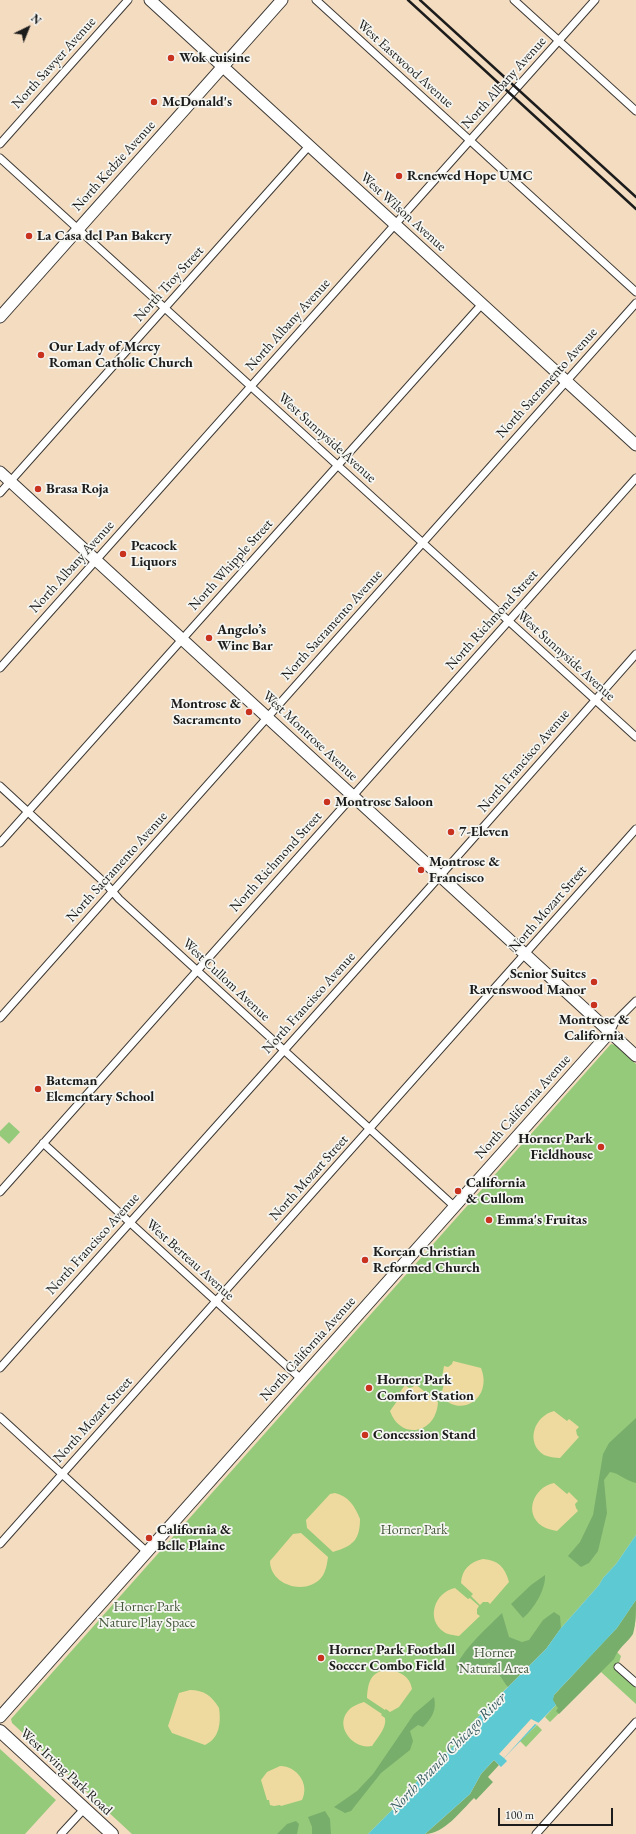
<!DOCTYPE html>
<meta charset="utf-8">
<style>
body{margin:0}
#map{position:relative;width:636px;height:1834px;overflow:hidden;background:#f4dcc1;font-family:"EB Garamond",serif}
canvas{display:block}
.north{position:absolute;left:8px;top:8px;width:40px;height:40px;-webkit-text-stroke:3px #f6f6f2;paint-order:stroke;rotate:43deg;font-size:11px;font-weight:700;line-height:16px;text-align:center;color:#1c1c1c}
.north::after{content:'';display:block;margin:auto;width:14px;height:18px;background:#1c1c1c;clip-path:polygon(50% 0,100% 100%,50% 72%,0 100%)}
.scale{position:absolute;left:498px;top:1808px;width:115px;height:18px;box-sizing:border-box;border:2px solid #1c1c1c;border-top:0;padding-left:5px;font-size:12px;line-height:14px;white-space:nowrap;color:#1c1c1c;-webkit-text-stroke:3px #f6f6f2;paint-order:stroke}
</style>
<div id="map">
<canvas width="636" height="1834"></canvas>
<div class="north">N</div>
<div class="scale">100 m</div>
</div>
<script>
const context = document.querySelector('canvas').getContext('2d');
context.lineJoin = 'round';
function paint(path, color) { context.fillStyle = color; context.fill(path, 'evenodd'); }
function stroke(path, color, width, dash) { context.strokeStyle = color; context.lineWidth = width; context.lineCap = dash ? 'butt' : 'round'; context.setLineDash(dash || []); context.stroke(path); }
function label(font, color, halo, rows, align = 'center') {
  context.font = font + ' "EB Garamond",serif'; context.lineWidth = 3.5; context.setLineDash([]); context.textBaseline = 'middle'; context.strokeStyle = halo; context.fillStyle = color; for (const [text, x, y, turn = 0] of rows) {
    context.save(); context.translate(x, y); context.rotate((+turn || 0) * Math.PI / 180); context.textAlign = isNaN(turn) ? turn : align; if (halo) context.strokeText(text, 0, 0); context.fillText(text, 0, 0); context.restore();
  }
}
paint(new Path2D(`
 M611 1044 615 1045 636 1064V1535L616 1564 603 1578 599 1585 561 1628 546 1648 471 1724 458 1742 425 1772 394 1808 368 1834H132L12 1723 11 1719Z
 M9 1122 20 1132 9 1144 0 1136V1131Z
 M636 1600C636 1630 636 1629 617 1652L621 1656 619 1663 615 1668 636 1688V1704L601 1672 550 1722 545 1717 556 1705 552 1700 589 1657 617 1628Z
 M537 1725 542 1730 526 1747 520 1741Z
 M0 1749 56 1800 25 1834H0Z`), '#95ca7b');
paint(new Path2D(`
 M636 1418V1483C626 1481 619 1473 610 1472L604 1480 607 1513 598 1551 589 1563 581 1567 568 1556 580 1542 593 1515 603 1454 609 1443Z
 M545 1575C546 1589 534 1609 523 1618L511 1604 531 1585Z
 M636 1600C636 1610 636 1624 633 1634 627 1643 618 1648 614 1659L559 1714 556 1711 558 1708 552 1700 554 1695 617 1628Z
 M554 1612 560 1616 561 1628 546 1649 508 1687C501 1679 498 1670 489 1663L466 1672 458 1673 456 1666C466 1646 486 1629 502 1613L509 1637 522 1642 529 1640 543 1620Z
 M434 1697C437 1710 432 1718 423 1727L418 1725 410 1731 413 1741 410 1750 381 1773 351 1811 345 1813 334 1807 357 1791 373 1774 414 1714Z
 M494 1760 499 1765 488 1777 493 1782 476 1800 474 1798C461 1811 444 1834 425 1834L470 1794 481 1774Z
 M325 1811 330 1819 331 1834H312V1827L308 1817Z
 M296 1821 299 1824 297 1834H277L287 1824Z`), '#78ae6b');
paint(new Path2D(`
 M453 1361 481 1368C493 1398 461 1419 441 1396L445 1379 442 1378 444 1366 448 1367 452 1364Z
 M415 1384 438 1402C436 1435 400 1440 390 1411L400 1397 398 1395 405 1385 409 1388 413 1387Z
 M554 1411 567 1421 569 1419 579 1427 576 1430 577 1435 579 1437 560 1458C555 1458 549 1457 544 1455 525 1443 534 1416 554 1411Z
 M554 1483 567 1494 569 1492 578 1501 575 1504 576 1508 578 1511 557 1531C552 1530 547 1529 542 1526 523 1513 534 1487 554 1483Z
 M335 1493C348 1496 355 1506 360 1519 360 1540 353 1546 333 1552L307 1528 306 1520 330 1494Z
 M301 1533 328 1557C327 1564 326 1572 321 1578 305 1596 270 1585 270 1561L293 1534Z
 M483 1559C498 1560 505 1567 509 1582L490 1604 488 1602H483L480 1605 471 1596 473 1594 461 1583C462 1569 470 1562 483 1559Z
 M455 1588 468 1599 470 1598 479 1606 477 1609V1614L480 1616 459 1636C454 1635 448 1635 444 1632 425 1619 435 1592 455 1588Z
 M388 1669C400 1672 410 1676 412 1689L399 1707 390 1712 386 1709 385 1710 367 1698C368 1681 371 1672 388 1669Z
 M190 1690C204 1690 212 1696 219 1708 221 1722 220 1738 205 1745L172 1733 168 1726 179 1693Z
 M364 1702 382 1714 381 1715 385 1718C387 1728 377 1738 372 1746 354 1750 334 1727 348 1711 352 1706 358 1704 364 1702Z
 M280 1766C297 1766 310 1784 302 1800L281 1806 280 1805 274 1806 270 1805 269 1800H267L261 1780 267 1772Z`), '#eeda9e');
paint(new Path2D(`
 M636 1535V1600L617 1628 554 1695 553 1700 556 1705 504 1758 507 1761 501 1767 494 1760 481 1774 470 1794 425 1834H368L394 1808 425 1772 458 1742 471 1724 546 1649 561 1628 599 1585 603 1578 616 1564Z`), '#5dcad3');
paint(new Path2D(`
 M531 1719 539 1723 537 1725 535 1724 504 1758 499 1754Z`), '#f4dcc1');
const street = new Path2D(`
 M316 0 636 292
 M514 0 636 111
 M0 144 128 0
 M0 158 636 737
 M0 493 309 146
 M0 668 595 0
 M0 786 106 884 119 899 455 1207
 M0 843 482 304
 M0 1018 636 303
 M610 1032 615 1022 636 1001
 M43 1143 301 1379
 M0 1192 636 478
 M0 1368 440 876 636 654
 M0 1417 147 1552
 M0 1544 636 829
 M618 1667 636 1683
 M61 1834 84 1809
 M536 1834 636 1722`);
const secondary = new Path2D(`
 M150 0 636 445
 M0 317 282 0
 M0 472 636 1056
 M0 1717 610 1032`);
const primary = new Path2D(`
 M0 1731 112 1834`);
stroke(street, '#3c3935', 9);
stroke(secondary, '#3c3935', 13);
stroke(primary, '#3c3935', 14);
stroke(street, '#fff', 7);
stroke(secondary, '#fff', 11);
stroke(primary, '#fff', 12);
stroke(new Path2D(`
 M408 0 636 209
 M420 0 636 197`), '#1c1c1c', 2.5);
for (const [x, y, r, color] of [
 [171,58,4,"#c8321e"],
 [154,102,4,"#c8321e"],
 [399,176,4,"#c8321e"],
 [29,236,4,"#c8321e"],
 [41,355,4,"#c8321e"],
 [38,489,4,"#c8321e"],
 [123,554,4,"#c8321e"],
 [209,638,4,"#c8321e"],
 [249,712,4,"#c8321e"],
 [327,802,4,"#c8321e"],
 [451,832,4,"#c8321e"],
 [421,870,4,"#c8321e"],
 [594,982,4,"#c8321e"],
 [594,1005,4,"#c8321e"],
 [38,1089,4,"#c8321e"],
 [601,1147,4,"#c8321e"],
 [458,1191,4,"#c8321e"],
 [489,1220,4,"#c8321e"],
 [365,1260,4,"#c8321e"],
 [369,1388,4,"#c8321e"],
 [365,1435,4,"#c8321e"],
 [149,1538,4,"#c8321e"],
 [321,1658,4,"#c8321e"]
]) { const dot = new Path2D(); dot.arc(x, y, r, 0, 2 * Math.PI); context.fillStyle = color; context.fill(dot); stroke(dot, '#f6f6f2', 1.5); }
label('bold 14px', '#1c1c1c', '#f6f6f2', [
 ["Wok cuisine",179,58],
 ["McDonald's",162,102],
 ["Renewed Hope UMC",407,176],
 ["La Casa del Pan Bakery",37,236],
 ["Our Lady of Mercy",49,347],
 ["Roman Catholic Church",49,363],
 ["Brasa Roja",46,489],
 ["Peacock",131,546],
 ["Liquors",131,562],
 ["Angelo’s",217,630],
 ["Wine Bar",217,646],
 ["Montrose &",241,704,"right"],
 ["Sacramento",241,720,"right"],
 ["Montrose Saloon",335,802],
 ["7-Eleven",459,832],
 ["Montrose &",429,862],
 ["Francisco",429,878],
 ["Senior Suites",586,974,"right"],
 ["Ravenswood Manor",586,990,"right"],
 ["Montrose &",594,1020,"center"],
 ["California",594,1036,"center"],
 ["Bateman",46,1081],
 ["Elementary School",46,1097],
 ["Horner Park",593,1139,"right"],
 ["Fieldhouse",593,1155,"right"],
 ["California",466,1183],
 ["& Cullom",466,1199],
 ["Emma's Fruitas",497,1220],
 ["Korean Christian",373,1252],
 ["Reformed Church",373,1268],
 ["Horner Park",377,1380],
 ["Comfort Station",377,1396],
 ["Concession Stand",373,1435],
 ["California &",157,1530],
 ["Belle Plaine",157,1546],
 ["Horner Park Football",329,1650],
 ["Soccer Combo Field",329,1666]
], 'left');
label('14px', '#1c1c1c', '#f6f6f2', [
 ["North Sawyer Avenue",54,63,-48],
 ["West Eastwood Avenue",405,64,42],
 ["North Albany Avenue",504,83,-48],
 ["North Kedzie Avenue",114,166,-48],
 ["West Wilson Avenue",403,212,42],
 ["North Troy Street",169,284,-48],
 ["North Albany Avenue",288,325,-48],
 ["North Sacramento Avenue",547,383,-48],
 ["West Sunnyside Avenue",327,438,42],
 ["North Whipple Street",231,565,-48],
 ["North Albany Avenue",72,567,-48],
 ["North Richmond Street",492,620,-48],
 ["North Sacramento Avenue",332,625,-48],
 ["West Sunnyside Avenue",566,656,42],
 ["West Montrose Avenue",310,736,43],
 ["North Francisco Avenue",524,761,-49],
 ["North Richmond Street",276,862,-48],
 ["North Sacramento Avenue",117,867,-48],
 ["North Mozart Street",548,909,-49],
 ["West Cullom Avenue",226,980,43],
 ["North Francisco Avenue",309,1003,-48],
 ["North California Avenue",523,1107,-48],
 ["North Mozart Street",309,1178,-48],
 ["North Francisco Avenue",93,1244,-48],
 ["West Berteau Avenue",190,1260,42],
 ["North California Avenue",308,1349,-48],
 ["North Mozart Street",93,1420,-48],
 ["West Irving Park Road",66,1772,43]
]);
label('14px', '#46593d', '#f6f6f2', [
 ["Horner Park",414,1530],
 ["Horner Park",147,1607],
 ["Nature Play Space",147,1623],
 ["Horner",494,1653],
 ["Natural Area",494,1669]
]);
label('italic 15px', '#33595c', '#f6f6f2', [
 ["North Branch Chicago River",448,1753,-46]
]);
</script>
